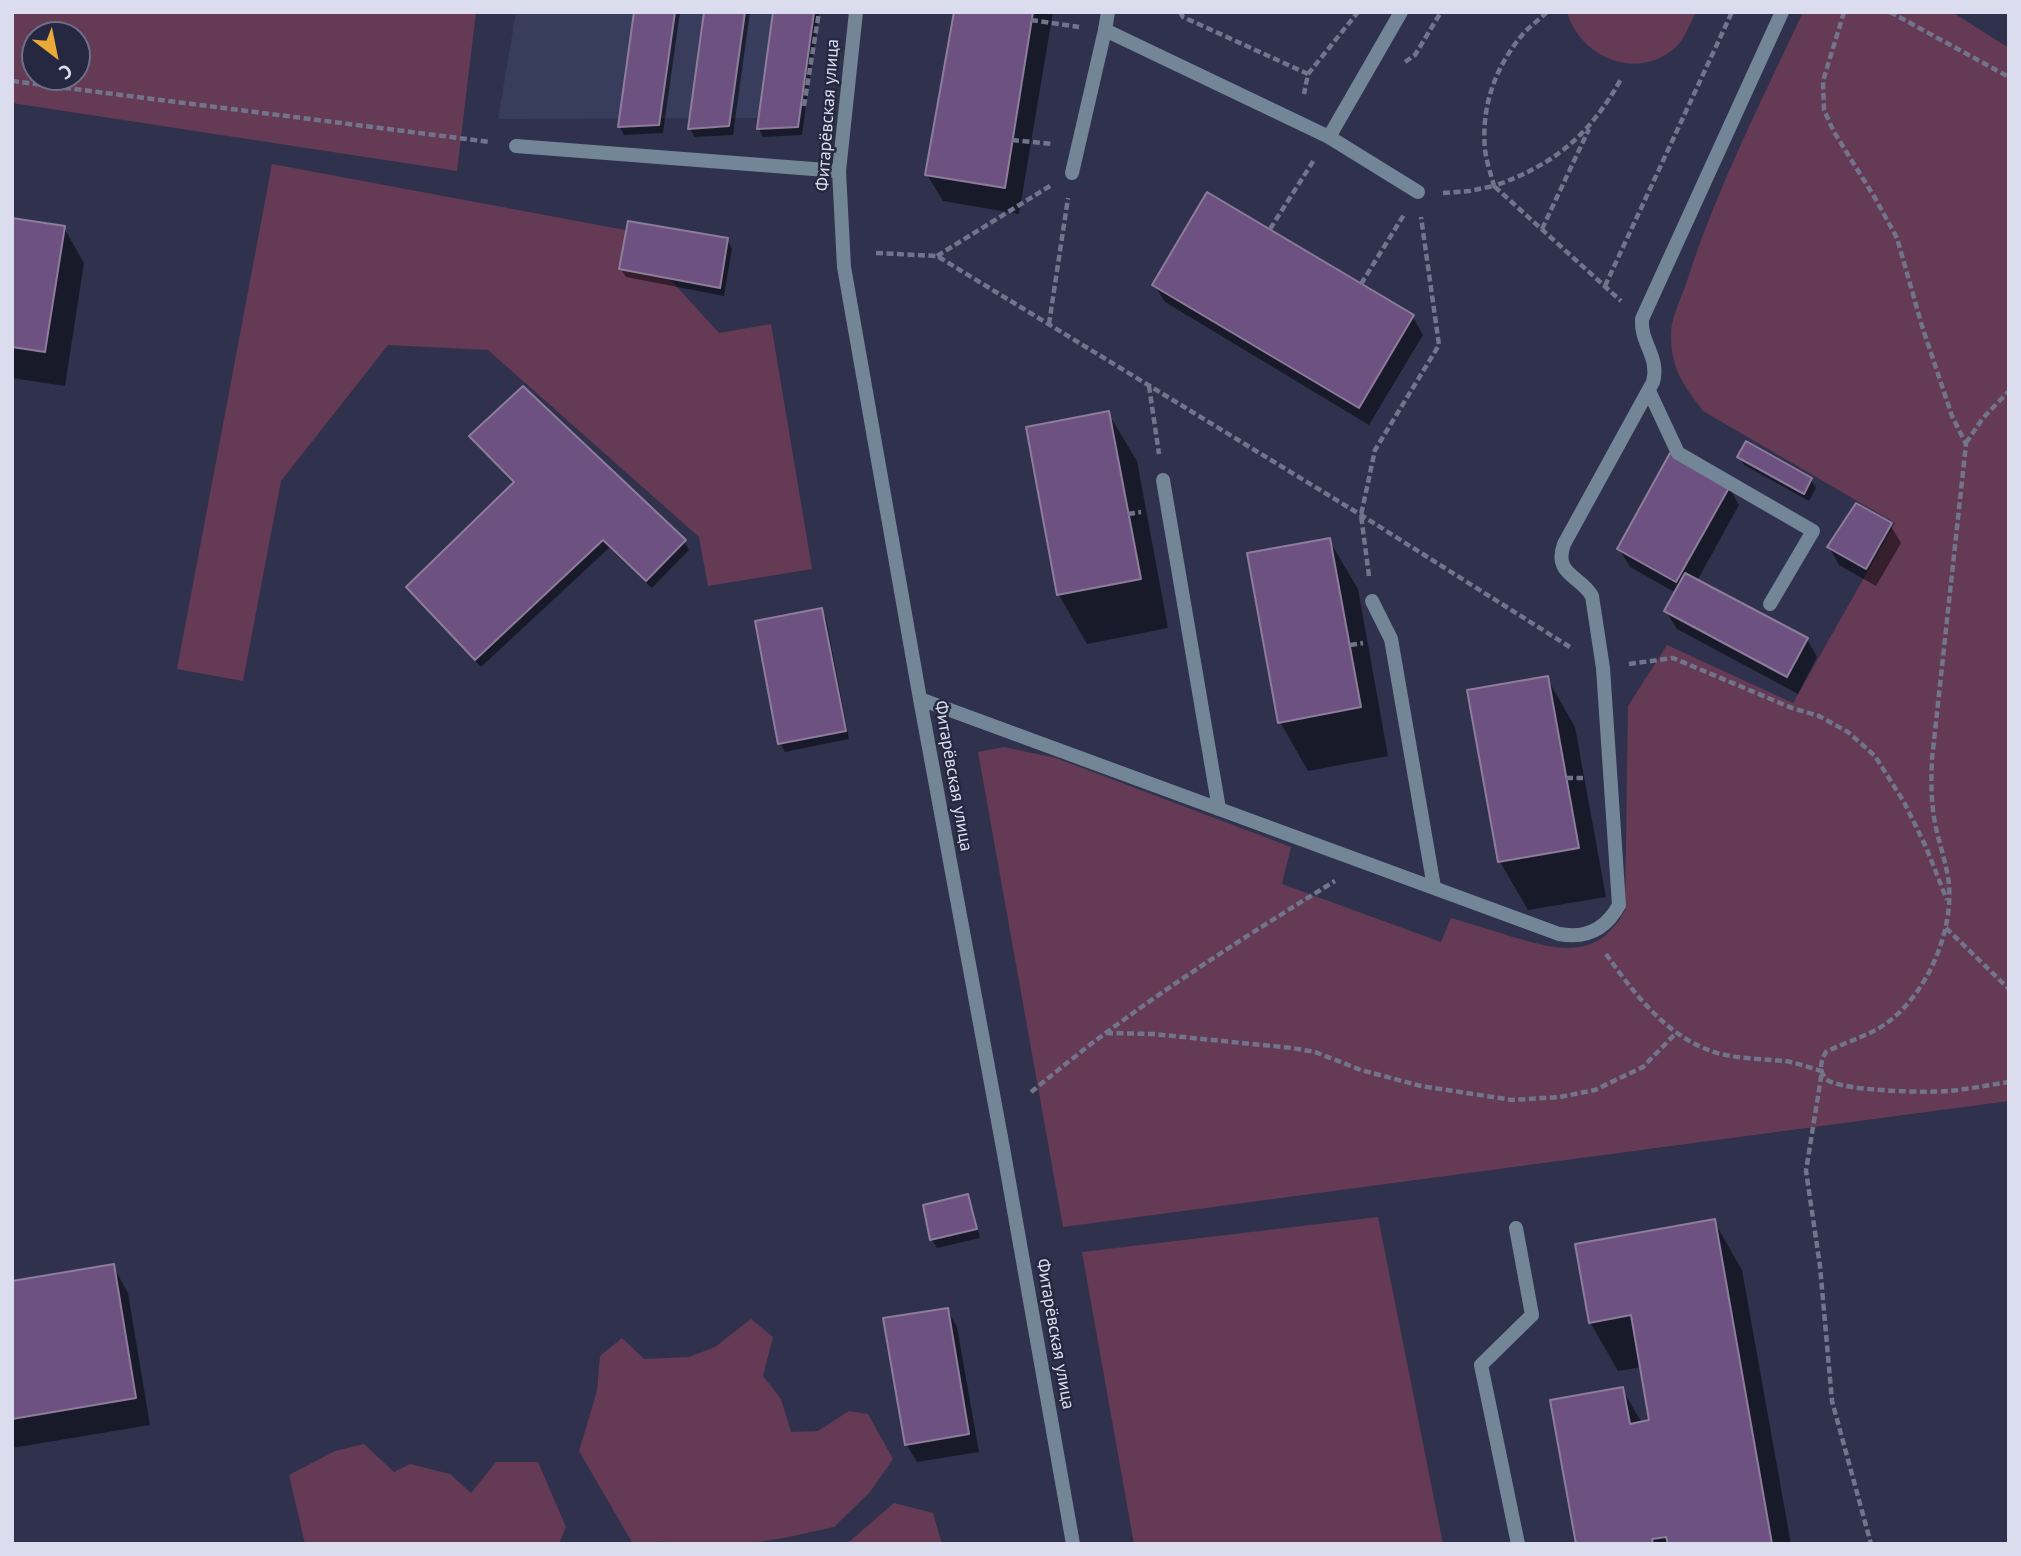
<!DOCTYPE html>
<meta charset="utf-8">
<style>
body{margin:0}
#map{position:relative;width:2021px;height:1556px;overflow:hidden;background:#30324d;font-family:"PT Sans",sans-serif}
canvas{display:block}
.frame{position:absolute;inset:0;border:14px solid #dbddef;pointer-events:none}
.north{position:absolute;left:21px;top:21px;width:70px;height:70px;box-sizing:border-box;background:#262842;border:2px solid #6e7087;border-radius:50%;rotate:148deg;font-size:19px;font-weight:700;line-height:28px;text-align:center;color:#dbddef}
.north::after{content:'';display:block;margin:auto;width:24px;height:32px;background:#eaaa38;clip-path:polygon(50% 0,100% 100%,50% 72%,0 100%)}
</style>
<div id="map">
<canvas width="2021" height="1556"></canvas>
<div class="frame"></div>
<div class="north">С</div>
</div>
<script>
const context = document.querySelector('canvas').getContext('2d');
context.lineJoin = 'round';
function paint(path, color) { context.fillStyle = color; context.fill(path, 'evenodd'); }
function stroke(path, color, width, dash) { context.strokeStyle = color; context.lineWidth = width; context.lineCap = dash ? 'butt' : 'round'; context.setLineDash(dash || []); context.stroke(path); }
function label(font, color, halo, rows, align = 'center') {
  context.font = font + ' "PT Sans",sans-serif'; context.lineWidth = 5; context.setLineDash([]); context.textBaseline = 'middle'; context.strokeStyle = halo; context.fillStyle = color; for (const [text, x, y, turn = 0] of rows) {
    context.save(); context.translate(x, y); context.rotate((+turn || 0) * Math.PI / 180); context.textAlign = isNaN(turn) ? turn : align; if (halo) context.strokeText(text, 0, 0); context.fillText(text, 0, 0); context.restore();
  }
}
paint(new Path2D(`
 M516 12H804L762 118 498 119Z`), '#383c5d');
paint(new Path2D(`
 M12 12H476L457 171 12 103ZM77 35V77H35V35Z
 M1567 12H1696C1690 23 1685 38 1677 46 1639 82 1581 59 1567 12Z
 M1803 12H1952L2009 48V1101L1063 1227 978 752 1004 747 1056 758 1291 847 1282 884 1441 942 1451 918C1471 924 1492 930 1513 937 1558 950 1598 961 1625 910L1628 706 1667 645 1793 703 1895 523 1703 411C1683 384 1671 370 1671 334 1671 318 1683 294 1688 278 1718 186 1762 100 1803 12Z
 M272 164 625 230 719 333 771 324 812 569 708 586 699 537 488 350 388 345 281 481 243 681 177 669Z
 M1378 1217 1443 1544H1134L1082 1252Z
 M751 1319 773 1337 763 1376 781 1399 791 1432 818 1431 849 1411 868 1414 893 1459 870 1492 834 1527 784 1538 744 1544H674C662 1539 646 1544 633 1544L579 1451 597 1391 600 1356 622 1338 644 1359 689 1357 715 1347Z
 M364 1444 394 1472 410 1464 450 1474 471 1493 496 1462H538L566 1527 559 1544H305L289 1475 335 1451Z
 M894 1503 933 1513 942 1544H842L850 1541Z`), '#643a54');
paint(new Path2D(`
 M636 12H680L663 133 624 135 620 127Z
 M706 12H750L733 135 695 137 690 129Z
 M775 12H819L802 135 763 137 759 129Z
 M956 12H1053L1019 214 943 201 927 175Z
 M12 220 64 228 84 263 65 386 12 378Z
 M727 240 732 248 724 296 626 277 621 269Z
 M1154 285 1413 317 1423 335 1369 425 1165 302Z
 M1108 413 1137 461 1168 628 1087 644 1059 595 1028 428Z
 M471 436 684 541 689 550 652 588 609 548 481 667 413 595 408 587 514 484 476 444Z
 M1739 457 1811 480 1816 488 1809 501 1744 465Z
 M1729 487 1739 505 1697 581 1807 639 1817 657 1798 694 1677 629 1666 611 1676 593 1630 567 1619 549Z
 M1890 525 1901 543 1876 586 1839 565 1829 547Z
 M1329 540 1358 589 1388 756 1308 771 1280 722Z
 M821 610 826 618 849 739 785 752 780 743Z
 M1547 678 1575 727 1606 897 1528 910 1500 862Z
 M967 1196 972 1205 980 1238 937 1248 932 1240 925 1207Z
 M1714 1221 1742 1270 1791 1544H1578L1622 1389 1642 1423 1651 1422 1642 1367 1618 1371 1590 1322Z
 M113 1266 128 1293 150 1425 12 1448V1283Z
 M947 1309 957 1327 979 1452 917 1462 906 1444Z`), '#0007');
const building = new Path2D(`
 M634 12H675L659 125 618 127Z
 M704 12H745L729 126 688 129Z
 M773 12H814L798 127 757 129Z
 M954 12H1033L1005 188 925 175Z
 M1207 192 1414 315 1359 408 1152 285Z
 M12 218 65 226 45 352 12 347Z
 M628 221 728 238 720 288 619 269Z
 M523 386 686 540 646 581 603 540 475 660 406 587 514 482 469 436Z
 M1109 411 1141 579 1057 595 1026 427Z
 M1746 441 1812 478 1804 494 1737 457Z
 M1670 453 1730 486 1676 582 1617 549Z
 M1856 503 1892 523 1866 569 1827 547Z
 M1330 538 1361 707 1278 723 1247 553Z
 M1685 573 1808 638 1787 677 1664 611Z
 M822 608 846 731 778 744 755 621Z
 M1548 676 1579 848 1498 862 1467 690Z
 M968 1194 977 1229 930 1240 923 1205Z
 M1715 1219 1772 1544H1668L1666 1537 1652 1539 1653 1544H1576L1550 1400 1623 1387 1630 1424 1649 1420 1631 1315 1589 1323 1575 1244Z
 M114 1264 136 1398 12 1419V1281Z
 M948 1308 969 1434 905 1445 883 1318Z`);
paint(building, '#6d5180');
stroke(building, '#8d7c9a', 2);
stroke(new Path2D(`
 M1180 12 1183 17 1308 74 1304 94
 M1547 12C1539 20 1530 26 1523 34 1495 67 1481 107 1485 149 1486 161 1491 174 1494 186 1554 165 1590 135 1621 79
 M1844 12 1823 81 1824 110 1834 132 1875 198 1897 238 1922 326 1952 416 1966 444 1932 759C1931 781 1931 802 1935 823 1939 844 1947 864 1949 885 1953 935 1925 997 1884 1025 1866 1037 1845 1042 1826 1052 1820 1061 1818 1074 1829 1081 1848 1091 1926 1093 1949 1091 1969 1089 1989 1085 2009 1082
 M1890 12 2009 77
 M1031 20 1079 27
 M1405 62 1415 55 1441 12
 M1308 74 1358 12
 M12 81 490 142
 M804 106 819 12
 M1012 140 1053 144
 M1443 193 1469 191 1494 186 1621 301
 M1270 229 1314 160
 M1542 229 1589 129
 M876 253 937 256 1361 515 1573 649
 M937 256 1050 186
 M1361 284 1405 213
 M1605 286 1732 12
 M1049 324 1068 198
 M1149 386 1159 454
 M1966 443 1983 418 2009 391
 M1128 514 1141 512
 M1369 576 1361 515 1375 450 1439 345 1421 217
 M1350 645 1363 643
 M1629 664 1673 658 1792 708 1819 716 1848 732 1875 756 1904 802 1926 847 1947 900
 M1566 778H1583
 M1946 928 2009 989
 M1606 954C1635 995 1670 1041 1721 1054 1742 1059 1764 1059 1785 1061 1798 1063 1810 1068 1822 1071L1806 1171 1820 1266 1832 1401 1871 1544
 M1106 1033 1153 1034 1292 1048 1315 1052 1361 1070 1421 1086 1512 1100 1560 1097 1595 1090 1643 1067 1676 1033
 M1031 1092C1056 1072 1081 1051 1107 1032 1180 978 1257 929 1335 881`), '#72748b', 4.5, [7, 3.5]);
stroke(new Path2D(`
 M1329 137 1418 192
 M516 146 839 171
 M1072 173 1105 30
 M1649 391 1678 453 1813 531 1770 604
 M1163 480 1219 809
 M1372 601 1391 639 1434 887
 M1516 1228 1532 1315 1481 1365 1518 1544`), '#728698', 14);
stroke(new Path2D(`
 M856 12 839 171 844 267 920 699 1003 1148 1073 1544
 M1108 12 1105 30 1329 137 1401 12
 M920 699 1559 934C1586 939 1606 929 1619 905L1603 668 1592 596C1580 575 1553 575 1564 544L1653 382C1660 357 1640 343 1642 319L1782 12`), '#728698', 14);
label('18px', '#dbddef', '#262842', [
 ["Фитарёвская улица",828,115,-86],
 ["Фитарёвская улица",953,776,80],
 ["Фитарёвская улица",1055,1334,80]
]);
</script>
